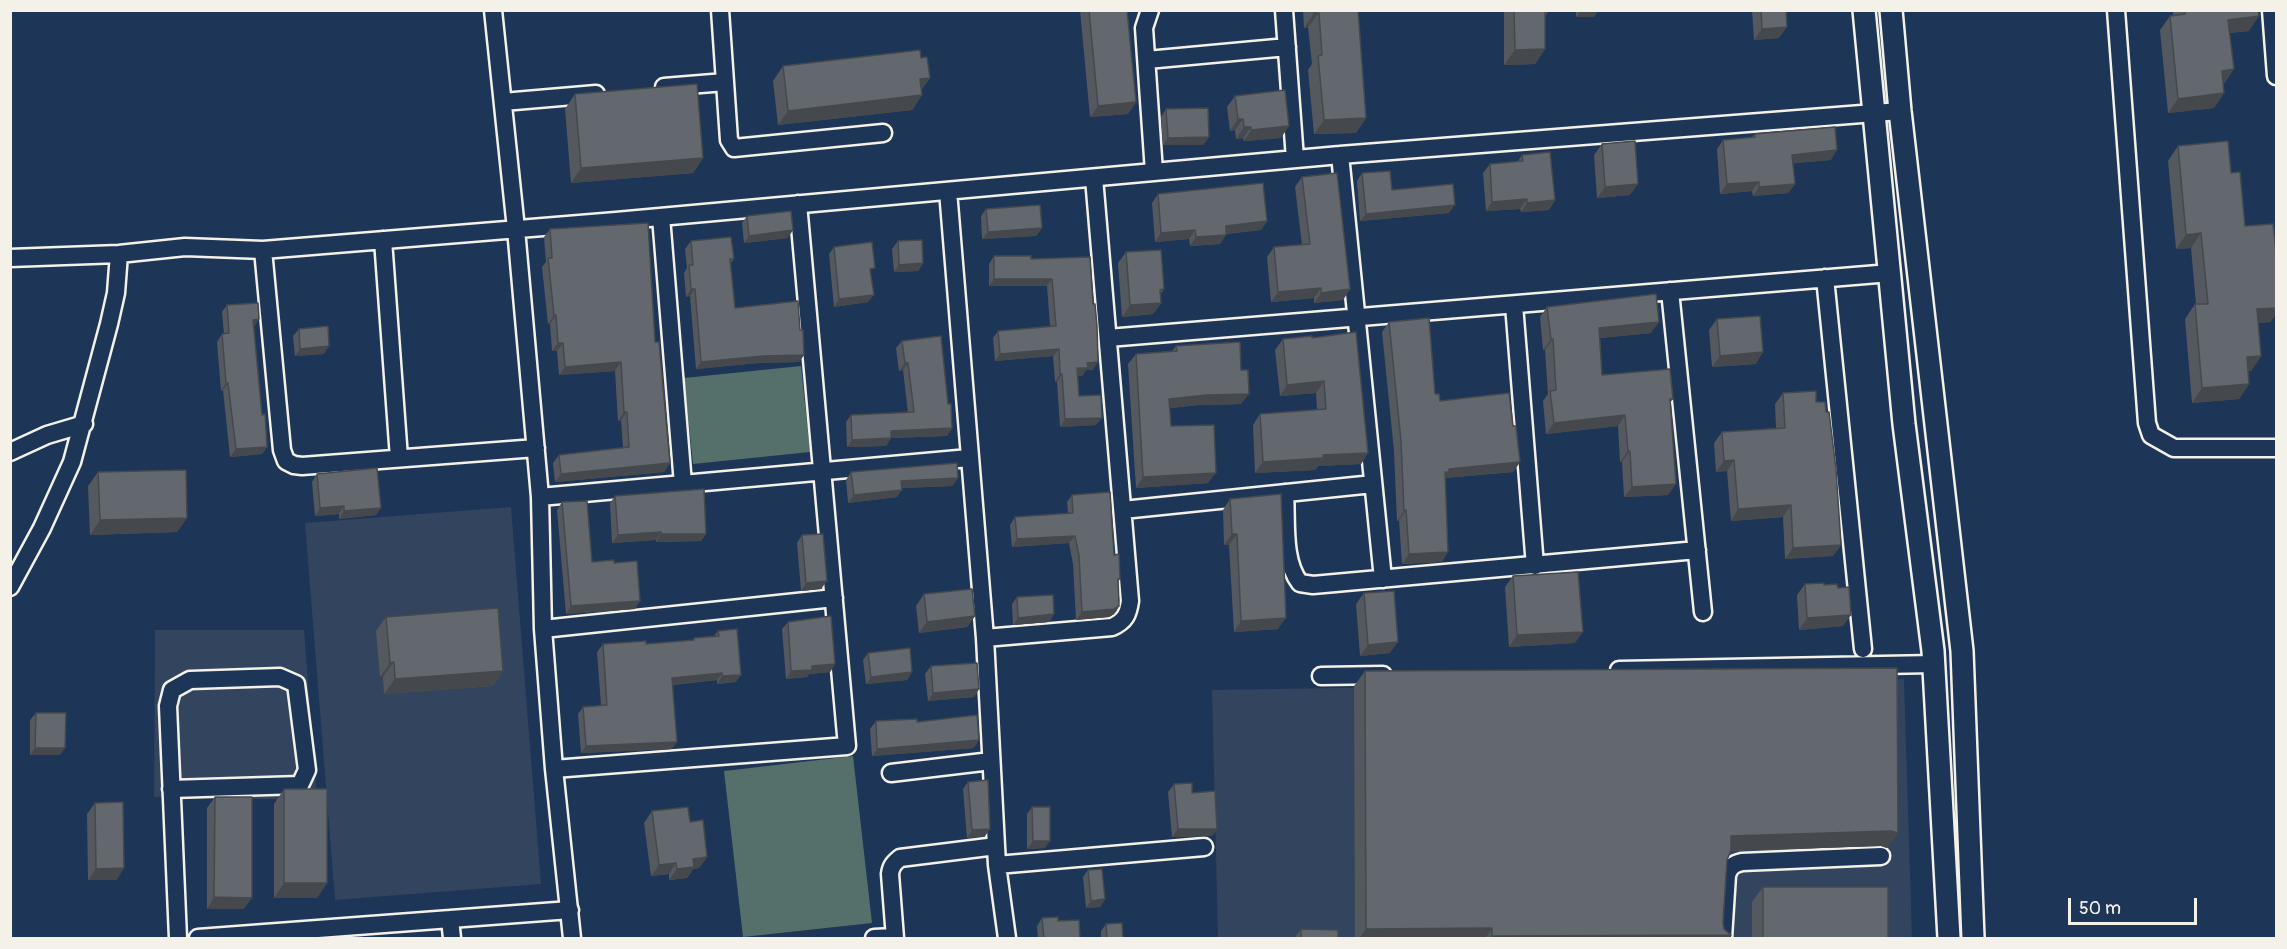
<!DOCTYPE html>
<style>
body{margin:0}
#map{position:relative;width:2287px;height:949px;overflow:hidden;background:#1d3557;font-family:Pangolin,sans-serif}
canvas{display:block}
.frame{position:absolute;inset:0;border:12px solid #f4f1e8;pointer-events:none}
.scale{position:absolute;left:2068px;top:898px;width:129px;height:27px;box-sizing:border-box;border:3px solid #f4f1e8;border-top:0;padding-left:8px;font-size:18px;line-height:21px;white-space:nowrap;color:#f4f1e8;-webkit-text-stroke:4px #1d3557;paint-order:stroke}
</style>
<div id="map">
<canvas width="2287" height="949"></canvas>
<div class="frame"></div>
<div class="scale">50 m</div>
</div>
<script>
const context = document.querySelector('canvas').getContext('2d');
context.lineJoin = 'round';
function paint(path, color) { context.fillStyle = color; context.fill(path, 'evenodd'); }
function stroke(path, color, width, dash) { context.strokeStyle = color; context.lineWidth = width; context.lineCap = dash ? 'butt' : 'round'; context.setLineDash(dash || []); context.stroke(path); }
paint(new Path2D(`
 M511 507 541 884 335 900 305 523Z
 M155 630H304L317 800 154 797Z
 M1904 679 1912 938H1218L1212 690Z`), '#32445e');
paint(new Path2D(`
 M801 366 810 452 693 464 684 378Z
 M853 756 872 923 743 937 724 771Z`), '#556f6b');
const minor = new Path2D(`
 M493 10 516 229 540 497 543 629 554 769 572 938
 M720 10 729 140 734 148 883 133
 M1150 10 1144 28 1154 172
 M1284 10 1295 159
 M2116 10 2147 423 2151 435 2174 448H2276
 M2271 10 2276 76
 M1147 60 1287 47
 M664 87 725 82
 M503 102 596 94
 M1340 155 1383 579
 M948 191 985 638 997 865 1007 938
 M661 217 683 484
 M383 240 399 458
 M263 250 282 450 286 461 294 465 302 466 536 448
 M10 258 119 254 185 247 263 250 616 221 1340 155 1900 111
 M1825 278 1863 649
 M1670 291 1703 612
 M1514 305 1535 566
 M1108 338 1890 273
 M10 452 47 435 84 424
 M1285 493C1287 521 1282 560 1300 583L1313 585 1697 550
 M540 497 969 458
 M1123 510 1373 484
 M10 587 42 528 72 462 109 324 116 293 119 254
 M543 629 834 598
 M985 638 1112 627C1125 621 1128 615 1130 601L1094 178
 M1619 670 1934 664
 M1321 676 1383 675
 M554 769 847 746 798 204
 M891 773 991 761
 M171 789 300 785 307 770 296 684 280 677 190 680 172 690 168 706 178 938
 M997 865 1204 847
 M450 919 452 938
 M198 938 570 910
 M874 938 894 937
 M895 938 890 874C891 866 894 863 900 858L996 846
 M1723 938 1727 875C1730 866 1734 864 1742 862L1881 856`);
const major = new Path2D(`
 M1864 10 1904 424 1933 651 1949 938
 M1891 10 1900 111 1962 651 1973 938`);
stroke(minor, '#f4f1e8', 21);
stroke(major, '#f4f1e8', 26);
stroke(minor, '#1d3557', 16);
stroke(major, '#1d3557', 21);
paint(new Path2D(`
 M1080 10H1127L1136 102 1128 114 1090 117Z
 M1303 10H1358L1366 118 1356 133 1314 134 1308 70 1312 64 1308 27 1304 28Z
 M1504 10H1549L1545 17V49L1535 64 1504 65Z
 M1576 10H1598L1594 17H1576Z
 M1752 10H1786L1779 38 1754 40Z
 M2173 10H2258L2249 31 2230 33 2223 84 2224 93 2214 108 2168 113 2160 30 2170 16 2173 15Z
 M921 58 930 78 921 90 922 95 912 110 778 125 773 81 783 66Z
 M575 94 703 158 693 173 571 183 565 109Z
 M1235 96 1281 138 1244 141 1243 138 1236 139 1235 130 1230 131 1227 107Z
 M1166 109 1209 137 1203 145H1163L1161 117Z
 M1755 134 1831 160 1793 163 1795 184 1788 193 1753 196 1752 191 1720 194 1717 149 1723 140 1752 137Z
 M1602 144 1630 195 1597 198 1594 155Z
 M2178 146 2231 173 2245 226 2277 261V313L2270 322 2258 323 2261 356 2251 371H2248L2249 384 2239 399 2192 403 2185 319 2195 304H2196L2191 248 2176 249 2168 161Z
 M1522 155 1555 200 1549 210 1521 212 1520 209 1486 211 1483 173 1490 164 1518 161Z
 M1362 173 1392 190 1449 213 1360 221 1357 181Z
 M1302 177 1350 289 1343 300 1314 303V298L1271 302 1267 257 1274 247 1302 245 1295 187Z
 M1158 194 1267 221 1261 230 1226 234 1220 244 1190 246 1189 239 1155 242 1152 203Z
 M986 209 1042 228 1036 236 982 239 981 216Z
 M747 216 788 238 744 243 742 223Z
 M550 229 655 342 670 463 664 472 555 482 553 463 559 455 623 448 621 420 618 421 615 371 559 375 557 351H552L550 324H548L542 267 546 262 544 237Z
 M691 241 734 259 730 264 735 308 800 330 804 355 799 362 758 363 696 369 690 296 686 297 684 273 687 268 685 249Z
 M898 241 923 263 918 271 894 272 892 249Z
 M834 247 871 274 868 302 834 307 829 254Z
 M1126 252 1164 289 1160 295 1161 303 1153 314 1122 317 1118 263Z
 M994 256 1031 259 1090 257 1093 370H1086L1082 376H1078L1079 396 1096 425 1060 427 1057 382H1055L1053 356 995 361 993 338 998 331 1050 326 1047 286H989V264Z
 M227 305 254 327 262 415 267 447 262 454 230 457 223 390 221 391 217 342 222 334H224L222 312Z
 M1547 307 1651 333 1600 338 1602 375 1673 399 1670 403 1668 495 1624 497 1622 462H1620L1618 426 1546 434 1543 401 1548 394 1545 350H1543L1540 317Z
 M1717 319 1756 364 1712 367 1709 330Z
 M1389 322 1440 401 1513 426 1520 462 1513 472 1445 478 1442 562 1402 564 1399 520 1397 521 1394 451 1382 332Z
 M299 329 324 354 295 356 293 336Z
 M1312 338 1368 453 1361 464 1318 466 1315 470 1255 473 1253 425 1260 414 1317 410 1316 393 1280 396 1275 350 1283 339Z
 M902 341 948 404 952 428 947 436 891 438 886 446 847 447 846 422 851 415 908 413 903 370 899 371 896 348Z
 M1176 346 1241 404 1199 405 1170 408 1171 426 1208 483 1136 488 1128 364 1136 354 1172 351Z
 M1783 393 1816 402 1826 412 1841 545 1833 556 1785 559 1783 517 1731 521 1727 471 1716 472 1714 443 1722 432 1776 428 1775 404Z
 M98 472 187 518 177 532 90 535 88 486Z
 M851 472 958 478 952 486 902 488 897 497 848 503 846 480Z
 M317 474 376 515 339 519V514L315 516 312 482Z
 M1072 495 1114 555 1120 579 1118 582 1119 606 1114 614 1109 617 1076 620 1073 564 1069 543 1012 547 1010 525 1015 517 1068 513 1067 502Z
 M615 496 706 534 701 541 656 542V540L612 543 610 503Z
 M1230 499 1278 629 1234 632 1229 545H1224L1223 510Z
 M562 502 592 562 635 609 566 614 557 510Z
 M802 535 821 589 801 591 797 543Z
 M1513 576 1575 643 1509 647 1505 587Z
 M1805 584 1843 626 1799 630 1797 595Z
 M1364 593 1390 653 1360 656 1356 604Z
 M924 594 975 616 967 627 919 633 916 606Z
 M1017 597 1054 614 1049 622 1013 625 1012 604Z
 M386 617 503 671 493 686 384 694 383 677H380L376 631Z
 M788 622 835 664 830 672 809 674 807 677 786 679 782 629Z
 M718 631 736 682 717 684V680L673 685 672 749 581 753 578 714 583 707 601 705 597 652 603 644H646L693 640 694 638 714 636Z
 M868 653 912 672 907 680 866 684 863 660Z
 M931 666 979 689 974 697 928 701 925 674Z
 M1365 671 1898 833 1887 848 1881 846 1730 851 1727 860 1723 923 1724 929 1731 935 1728 939H1355L1354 686Z
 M36 713 60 755H30V720Z
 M876 721 917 722 974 748 872 756 870 729Z
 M968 782 990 829 985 836 967 838 963 789Z
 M1174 784 1192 793 1217 829 1212 836 1172 837 1168 792Z
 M284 789 327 883 317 898H274V804Z
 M215 797 244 909H207V808Z
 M95 803 117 880H88L87 814Z
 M1032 807 1045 848 1027 849V814Z
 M652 811 690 822 707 857 699 868 693 869 687 878 669 880V874L651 876 644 823Z
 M1088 870 1105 899 1100 907 1086 908 1083 877Z
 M1763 887 1888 939H1752V902Z
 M1042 918 1058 921 1080 939H1038L1037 926Z
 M1106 924 1123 939H1101V931Z
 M1301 929 1338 939H1296V936Z`), '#54595f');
paint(new Path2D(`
 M1542 10H1549L1542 21Z
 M1581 10H1598L1594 17H1576Z
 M1314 13H1319L1308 27 1304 28Z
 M2259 16 2249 31 2218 34 2228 20Z
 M1787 27 1779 38 1754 40 1762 29Z
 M1545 49 1535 64 1504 65 1515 50Z
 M2234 69 2224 84 2211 85 2222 71Z
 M930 78 920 92V79Z
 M2224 93 2214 108 2168 113 2178 99Z
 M922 95 912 110 778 125 788 111Z
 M1136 102 1128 114 1090 117 1098 106Z
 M1366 118 1356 133 1314 134 1324 120Z
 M1238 119H1243L1235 130 1230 131Z
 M1289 126 1281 138 1244 141 1251 130Z
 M1244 127H1251L1243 138 1236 139Z
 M1209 137 1203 145H1163L1168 138Z
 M1837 150 1831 160 1786 164 1792 155Z
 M703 158 693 173 571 183 581 168Z
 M1759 182 1752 191 1720 194 1727 184Z
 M1638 184 1630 195 1597 198 1605 187Z
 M1795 184 1788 193 1753 196 1759 187Z
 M1527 199 1520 209 1486 211 1492 202Z
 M1555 200 1549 210 1521 212 1527 203Z
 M1455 205 1449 213 1360 221 1366 214Z
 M1267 221 1261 230 1219 234 1226 226Z
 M1042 228 1036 236 982 239 988 232Z
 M793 230 788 238 744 243 749 236Z
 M1195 230 1189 239 1155 242 1161 233Z
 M2201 233 2191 248 2176 249 2186 235Z
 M1226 235 1220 244 1190 246 1196 237Z
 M923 263 918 271 894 272 899 265Z
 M994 279H1052L1047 286H989Z
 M1321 288 1314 298 1271 302 1278 292Z
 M691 289H695L690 296 686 297Z
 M1350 289 1343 300 1314 303 1321 293Z
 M874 295 868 302 834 307 839 299Z
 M1161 303 1153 314 1122 317 1130 305Z
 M2277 308V313L2270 322 2247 324 2257 309Z
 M554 315H556L550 324H548Z
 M259 319 254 327 253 320Z
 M1659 322 1651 333 1591 339 1599 328Z
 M1551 339H1553L1545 350H1543Z
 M558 343H563L557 351H552Z
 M329 346 324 354 295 356 300 349Z
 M1059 349 1053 356 995 361 1000 354Z
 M1763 352 1756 364 1712 367 1720 356Z
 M804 355 799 362 758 363 696 369 701 362 763 356Z
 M2261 356 2251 371 2236 372 2247 357Z
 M621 362 615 371 559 375 565 367Z
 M1098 362 1093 370H1086L1082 376H1072L1077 368 1087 363Z
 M905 363H908L903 370 899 371Z
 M1060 374H1062L1057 382H1055Z
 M1324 381 1316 393 1280 396 1287 385Z
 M226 383H228L223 390 221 391Z
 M2249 384 2239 399 2192 403 2202 388Z
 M1249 394 1241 404 1199 405 1162 409 1169 399 1207 395Z
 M624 412H627L621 420 618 421Z
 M1625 415 1618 426 1546 434 1554 423Z
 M1102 418 1096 425 1060 427 1065 419Z
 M952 428 947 436 891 438 886 446 847 447 852 440 891 431Z
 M267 447 262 454 230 457 236 449Z
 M1628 451H1630L1622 462H1620Z
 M1368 453 1361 464 1318 466 1315 470 1255 473 1263 462 1323 455Z
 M1734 460 1727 471 1716 472 1724 461Z
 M1520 462 1513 472 1444 478 1445 472 1449 469Z
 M670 463 664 472 555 482 561 474Z
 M1216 473 1208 483 1136 488 1143 477Z
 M958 478 952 486 896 488 901 481Z
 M1676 484 1668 495 1624 497 1632 487Z
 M902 490 897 497 848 503 854 495Z
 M1791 505 1783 517 1731 521 1738 509Z
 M344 506 339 514 315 516 320 508Z
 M381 508 376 515 339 519 344 511Z
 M1406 510 1399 520 1397 521 1404 511Z
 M187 518 177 532 90 535 100 520Z
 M661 532 656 540 612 543 618 535Z
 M661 534H706L701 541 656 542Z
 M1232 534H1237L1229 545H1224Z
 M1075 536 1069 543 1012 547 1017 539Z
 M1841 545 1833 556 1785 559 1793 548Z
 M1448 552 1442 562 1402 564 1409 554Z
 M827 581 821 589 801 591 806 583Z
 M640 601 635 609 566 614 571 606Z
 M1119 606 1114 614 1109 617 1076 620 1082 612Z
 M1054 614 1049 622 1013 625 1018 618Z
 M1851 615 1843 626 1799 630 1807 618Z
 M975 616 967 627 919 633 927 622Z
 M1286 618 1278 629 1234 632 1241 621Z
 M1583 632 1575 643 1509 647 1517 635Z
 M1398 642 1390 653 1360 656 1368 645Z
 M394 662 383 677H380L390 663Z
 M835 664 830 672 809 674 807 677 786 679 791 671 812 666Z
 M503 671 493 686 384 694 395 679Z
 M912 672 907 680 866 684 871 677Z
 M722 673 717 680 667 685 672 678Z
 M741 675 736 682 717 684 722 676Z
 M979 689 974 697 928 701 933 693Z
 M979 740 974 748 872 756 877 749Z
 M677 742 672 749 581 753 586 746Z
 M35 748H65L60 755H30Z
 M990 829 985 836 967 838 972 830Z
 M1178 829H1217L1212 836 1172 837Z
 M1891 831 1898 833 1887 848 1881 846 1720 851 1731 836Z
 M1033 841H1050L1045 848 1027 849Z
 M707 857 699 868 693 869 687 878 669 880 677 869 693 859Z
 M676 863 669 874 651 876 659 865Z
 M124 868 117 880H88L96 869Z
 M284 883H327L317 898H274Z
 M214 897 252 898 244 909H207Z
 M1105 899 1100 907 1086 908 1091 901Z
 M1492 928 1485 939H1359L1366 929Z
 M1731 935 1728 939H1490L1492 936Z`), '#45494d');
const building = new Path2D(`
 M1089 10H1127L1136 102 1098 106Z
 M1314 10H1358L1366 118 1324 120 1318 56 1322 55 1319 13H1314Z
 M1514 10H1545V49L1515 50Z
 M1761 10H1786L1787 27 1762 29Z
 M2185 10H2258L2259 16 2228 20 2234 69 2222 71 2224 93 2178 99 2170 16 2185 14Z
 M920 50 921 58 927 57 930 78 920 79 922 95 788 111 783 66Z
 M697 84 703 158 581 168 575 94Z
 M1285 90 1289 126 1251 130V127H1244L1243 119H1238L1235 96Z
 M1208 108 1209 137 1168 138 1166 109Z
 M1835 127 1837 150 1792 155 1795 184 1759 187V182L1727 184 1723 140 1755 137V134Z
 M1635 141 1638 184 1605 187 1602 144Z
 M2228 141 2231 173 2240 172 2245 226 2273 224 2277 261V308L2257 309 2261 356 2247 357 2249 384 2202 388 2195 304H2208L2201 233 2186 235 2178 146Z
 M1550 152 1555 200 1527 203V199L1492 202 1490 164 1523 161 1522 155Z
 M1390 171 1392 190 1453 184 1455 205 1366 214 1362 173Z
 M1337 173 1350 289 1321 293V288L1278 292 1274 247 1310 244 1302 177Z
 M1263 183 1267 221 1226 226V235L1196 237 1195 230 1161 233 1158 194Z
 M1040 205 1042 228 988 232 986 209Z
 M791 211 793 230 749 236 747 216Z
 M648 223 655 342H659L670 463 561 474 559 455 629 447 627 412H624L621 362 565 367 563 343H558L556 315H554L548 258H552L550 229Z
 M731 237 734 259H730L735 308 798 301 800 330H803L804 355 763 356 701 362 695 289H691L689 265H693L691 241Z
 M922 240 923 263 899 265 898 241Z
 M872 242 875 268 870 269 874 295 839 299 834 247Z
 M1161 250 1164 289 1160 290 1161 303 1130 305 1126 252Z
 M994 256H1031V259L1090 257 1093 304H1095L1097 326 1098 362 1087 363 1088 368H1077L1079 396 1101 395 1102 418 1065 419 1062 374H1060L1059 349 1000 354 998 331 1056 326 1052 279H994Z
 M1656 294 1659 322 1599 328 1602 375 1670 369 1673 399H1670L1676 484 1632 487 1630 451H1628L1625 415 1554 423 1550 391 1556 390 1553 339H1551L1547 307Z
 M258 303 259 319 253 320 262 415 265 414 267 447 236 449 228 383H226L222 334 229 333 227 305Z
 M1760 316 1763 352 1720 356 1717 319Z
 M1429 318 1435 394H1439L1440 401 1509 393 1513 426H1516L1520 462 1449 469V472H1445L1448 552 1409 554 1406 510 1404 511 1401 441 1389 322Z
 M328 326 329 346 300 349 299 329Z
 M1356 332 1368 453 1323 455V458L1263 462 1260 414 1326 409 1324 381 1287 385 1283 339 1312 336V338Z
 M941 336 948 404H951L952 428 891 431V438L852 440 851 415 914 412 908 363H905L902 341Z
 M1240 342 1241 370H1248L1249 394 1207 395 1169 399 1171 426 1214 425 1216 473 1143 477 1136 354 1177 351 1176 346Z
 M1816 391V402H1825L1826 412H1829L1836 469 1841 545 1793 548 1791 505 1738 509 1734 460 1724 461 1722 432 1785 428 1783 393Z
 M957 463 958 478 901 481 902 490 854 495 851 472Z
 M377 468 381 508 344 511V506L320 508 317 474Z
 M186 470 187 518 100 520 98 472Z
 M704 489 706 534H661V532L618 535 615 496Z
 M1110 492 1114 555 1119 554 1120 579H1118L1119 606 1114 609 1082 612 1079 556 1075 536 1017 539 1015 517 1073 513 1072 495Z
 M1281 494 1286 618 1241 621 1237 534H1232L1230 499Z
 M587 501 592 562 614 560V563L637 561 640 601 571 606 562 502Z
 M823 534 827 581 806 583 802 535Z
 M1578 572 1583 632 1517 635 1513 576Z
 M1824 583V585L1837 584 1838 588 1849 587 1851 615 1807 618 1805 584Z
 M972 589 975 616 927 622 924 594Z
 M1394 591 1398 642 1368 645 1364 593Z
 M1053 595 1054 614 1018 618 1017 597Z
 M498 608 503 671 395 679 394 662 390 663 386 617Z
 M831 616 835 664 812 666V670L791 671 788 622Z
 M737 629 741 675 722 676V673L672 678 677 742 586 746 583 707 607 705 603 644 646 641V644L694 640V638L719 636 718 631Z
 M910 648 912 672 871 677 868 653Z
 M977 663 979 689 933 693 931 666Z
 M1897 668 1898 833 1891 831 1731 836V850L1727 860 1723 923 1724 929 1731 935 1492 936V928L1366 929 1365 671Z
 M36 713H66L65 748H35Z
 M977 715 979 740 877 749 876 721 917 719V722Z
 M988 780 990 829 972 830 968 782Z
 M1192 783V793L1215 791 1217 829H1178L1174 784Z
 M284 789H327V883H284Z
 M215 797H252V898L214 897Z
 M123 802 124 868 96 869 95 803Z
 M688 807 690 822 703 820 707 857 693 859 694 867 677 869 676 863 659 865 652 811Z
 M1032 807H1050V841H1033Z
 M1102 869 1105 899 1091 901 1088 870Z
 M1763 887H1888V939H1763Z
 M1058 917V921L1079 920 1080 939H1044L1042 918Z
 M1122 923 1123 939H1107L1106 924Z
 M1301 929 1338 930V939H1301Z`);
paint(building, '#62686e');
stroke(building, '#45494d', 1.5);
</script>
